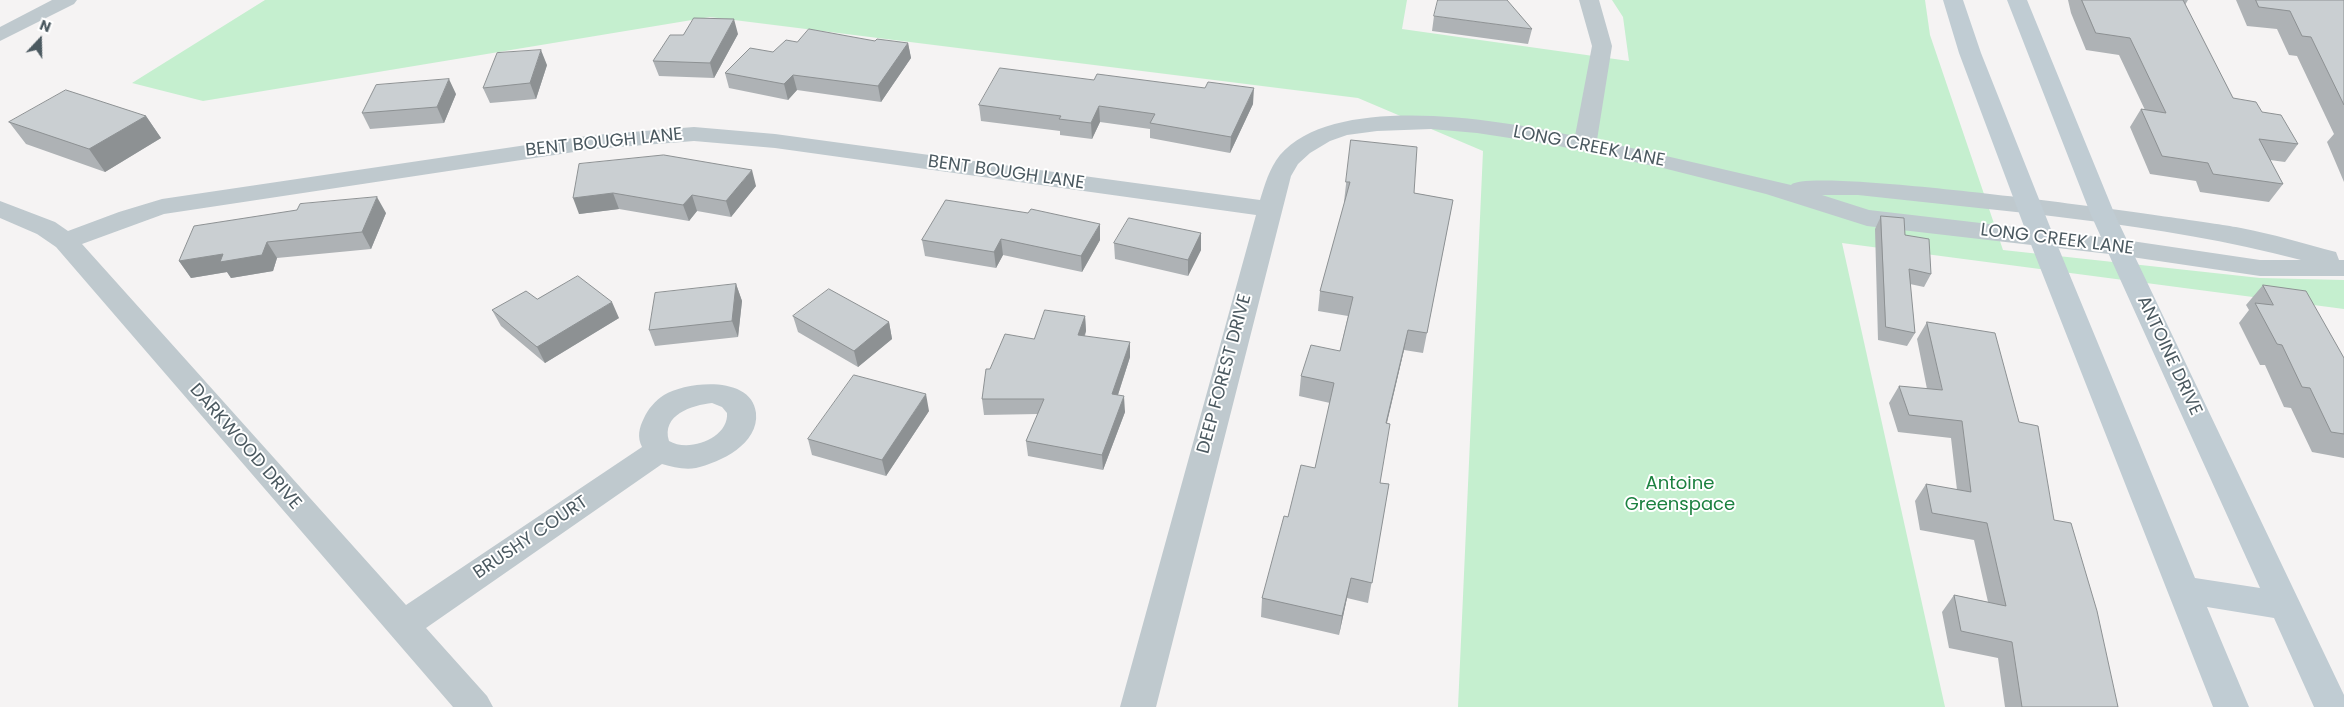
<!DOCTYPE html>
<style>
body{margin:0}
#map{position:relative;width:2344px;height:707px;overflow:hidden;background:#f5f3f3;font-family:Poppins,sans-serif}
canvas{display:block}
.north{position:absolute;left:15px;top:15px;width:50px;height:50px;-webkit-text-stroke:4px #fff;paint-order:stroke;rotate:21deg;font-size:14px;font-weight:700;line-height:20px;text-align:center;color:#4b5960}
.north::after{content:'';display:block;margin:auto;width:18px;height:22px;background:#4b5960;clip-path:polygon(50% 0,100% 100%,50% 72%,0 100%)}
</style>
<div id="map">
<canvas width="2344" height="707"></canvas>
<div class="north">N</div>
</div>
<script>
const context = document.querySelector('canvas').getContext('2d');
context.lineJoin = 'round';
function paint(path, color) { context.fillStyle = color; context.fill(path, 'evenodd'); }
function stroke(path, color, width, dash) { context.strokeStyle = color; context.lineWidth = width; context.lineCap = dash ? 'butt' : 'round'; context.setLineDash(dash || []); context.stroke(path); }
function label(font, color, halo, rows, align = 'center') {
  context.font = font + ' Poppins,sans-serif'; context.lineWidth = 4; context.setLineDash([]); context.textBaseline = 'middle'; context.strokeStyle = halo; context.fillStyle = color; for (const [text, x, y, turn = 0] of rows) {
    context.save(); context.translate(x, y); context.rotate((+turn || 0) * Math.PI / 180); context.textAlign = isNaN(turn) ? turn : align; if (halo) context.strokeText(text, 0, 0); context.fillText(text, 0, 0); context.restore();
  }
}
paint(new Path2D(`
 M265 0H1407L1402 29 1629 61 1623 17 1612 0H1925L1930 35 2003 250 2260 278 2344 280V309L1842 243 1945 707H1458L1483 151 1358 98 710 17 203 101 132 83Z`), '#c5efcf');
paint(new Path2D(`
 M52 0H77L74 4 0 41V27Z
 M1579 0H1599L1612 46 1597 140 1791 185C1808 165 2191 219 2241 228 2273 234 2305 244 2336 252L2339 260H2344V276H2260L2118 255 1867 226 1766 194 1663 168 1549 144 1477 133 1431 129 1377 131 1347 135 1330 141 1310 153 1298 164 1291 176 1156 707H1120L1256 215 775 148 694 141 594 149 164 214 82 244 406 605 642 447C637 437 639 428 644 418 648 409 655 401 664 395 687 381 752 375 756 413 759 444 721 462 696 468 684 470 673 467 662 464L426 628 487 696 493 707H453L56 247 37 234 0 218V201L55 222 68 231 119 212 162 199 594 135 694 127 775 134 1260 200C1265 184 1269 169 1280 155 1335 91 1502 120 1575 136L1592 46ZM1822 195H1858C2006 212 2157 222 2301 260H2260L2118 239 1869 210ZM712 403 722 407 727 413C729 438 689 453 669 441 661 415 692 405 712 403Z`), '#bfc9ce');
paint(new Path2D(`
 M1943 0H1963L1981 53 2054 237 2195 578 2260 588 2091 215 2007 0H2027L2115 215 2344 695V707H2314L2274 618 2207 607 2249 707H2213L2028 237 1959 53Z`), '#c0ccd3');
paint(new Path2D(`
 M2068 0H2188L2185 5 2233 98 2262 112 2298 144 2285 162 2270 160 2283 184 2269 202 2200 192 2196 181 2150 174 2130 127 2141 109 2145 110 2119 55 2086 50 2071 13Z
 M2236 0H2344V182L2327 142 2334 134 2297 56 2289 55 2277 29 2247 26Z
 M1434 16 1532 29 1528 44 1432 31Z
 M738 34 714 78 659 76 653 61Z
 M875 41 908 43 911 58 881 102 797 90 788 100 729 88 725 73 797 42Z
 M547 65 536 99 490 103 483 88Z
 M456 94 444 123 370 129 362 113Z
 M1253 104 1230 153 1150 138V129L1100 122 1092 139 1060 135V131L981 121 979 105Z
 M146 116 161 138 105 172 26 144 9 122Z
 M1351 140 1414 193 1453 200 1423 353 1404 350 1387 423 1380 483 1389 484 1368 603 1347 598 1339 635 1261 617 1262 598 1288 517 1315 468 1330 403 1299 396 1301 376 1340 351 1348 316 1318 311 1320 291 1345 202H1344Z
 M579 164 756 186 731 217 697 211 689 221 619 209 579 214Z
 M946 200 1100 240 1082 272 1003 255 996 268 925 256 922 240Z
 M386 213 371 249 277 258 273 271 231 278 227 272 191 278 179 261Z
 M1881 216 1905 235 1931 274 1924 287 1910 284 1915 333 1907 346 1878 340 1875 229Z
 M1201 233V250L1188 276 1115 259 1114 243Z
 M736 284 742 301 738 337 655 346 649 330Z
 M2263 285 2344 358V458L2312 452 2291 408 2284 407 2265 365H2260L2239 323 2249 310 2246 305Z
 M537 299 619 318 545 363 501 326 492 310Z
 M793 316 889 322 892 339 858 367 798 332Z
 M1085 316 1086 331 1085 336 1130 357 1118 395 1125 412 1103 470 1028 456 1026 441 1038 414 984 415 982 399 990 369Z
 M1927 322 2019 422 2118 707H2005L1998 658 1949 648 1942 612 1954 595 1988 602 1974 540 1920 530 1915 501 1926 484 1957 490 1951 438 1898 432 1889 403 1899 386 1927 389 1917 339Z
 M929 411 886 476 812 455 808 439Z`), '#aeb2b5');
paint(new Path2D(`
 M734 19 738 34 714 78 710 63Z
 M908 43 911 58 881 102 878 86Z
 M541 50 547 65 536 99 530 83Z
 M793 75 797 90 788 100 784 84Z
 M449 79 456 94 444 123 437 107Z
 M1254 88 1253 104 1230 153 1231 137Z
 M1099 106 1100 122 1092 139 1091 123Z
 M146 116 161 138 105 172 89 149Z
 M752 170 756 186 731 217 726 201Z
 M613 193 619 209 579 214 573 198Z
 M692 195 697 211 689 221 683 205Z
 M377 197 386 213 371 249 362 232Z
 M1100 224V240L1082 272 1081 256Z
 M1201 233V250L1188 276V260Z
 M1001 239 1003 255 996 268 994 252Z
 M267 242 277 258 273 271 231 278 227 272 191 278 179 261 223 254Z
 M736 284 742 301 738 337 732 321Z
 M612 302 619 318 545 363 537 347Z
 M1085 316 1086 331 1079 350 1078 335Z
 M889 322 892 339 858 367 854 351Z
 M1408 330 1404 350 1382 443 1386 423Z
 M1130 342V357L1113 410 1112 394Z
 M926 394 929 411 886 476 882 460Z
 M1124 396 1125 412 1103 470 1102 455Z
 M1351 578 1347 598 1339 635 1342 616Z`), '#8d9193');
const building = new Path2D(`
 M1438 0H1507L1532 29 1434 16Z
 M2082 0H2183L2233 98 2256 102 2262 112 2281 115 2298 144 2259 139 2283 184 2213 174 2208 163 2162 156 2141 109 2166 113 2130 38 2096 33Z
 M2256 0H2344V105L2311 37 2302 36 2290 11 2259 7Z
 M694 18 734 19 710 63 653 61 670 35H683Z
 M809 29 875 41 877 39 908 43 878 86 793 75 784 84 725 73 750 48 773 52 786 40 797 42Z
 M541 50 530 83 483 88 497 53Z
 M1000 68 1094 80 1097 74 1205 88 1208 82 1254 88 1231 137 1150 123 1155 114 1099 106 1091 123 1059 119 1061 116 979 105Z
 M449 79 437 107 362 113 376 85Z
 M66 90 146 116 89 149 9 122Z
 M1351 140 1417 147 1414 193 1453 200 1427 333 1408 330 1386 423 1390 424 1380 483 1389 484 1372 583 1351 578 1342 616 1262 598 1284 516 1288 517 1301 465 1315 468 1334 383 1301 376 1311 345 1340 351 1353 297 1320 291 1350 182H1346Z
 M664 155 752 170 726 201 692 195 683 205 613 193 573 198 579 164Z
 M377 197 362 232 267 242 262 255 220 262 223 254 179 261 194 226 297 210 300 204Z
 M946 200 1028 213 1031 209 1100 224 1081 256 1001 239 994 252 922 240Z
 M1881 216 1904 218 1905 235 1929 239 1931 274 1909 269 1915 333 1886 327Z
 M1129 218 1201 233 1188 260 1114 243Z
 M578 276 612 302 537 347 492 310 526 291 537 299Z
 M736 284 732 321 649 330 655 293Z
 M2263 285 2306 291 2344 358V434L2331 432 2310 388 2302 387 2282 345 2277 344 2255 303 2273 305Z
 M829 289 889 322 854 351 793 316Z
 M1045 310 1085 316 1078 335 1130 342 1112 394 1124 396 1102 455 1026 441 1044 399H982L986 369H990L1005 334 1034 339Z
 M1927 322 1995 333 2019 422 2038 426 2054 520 2071 523 2097 611 2118 707H2022L2012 642 1961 631 1954 595 2006 606 1987 523 1932 513 1926 484 1971 492 1962 421 1909 415 1899 386 1942 390Z
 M854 375 926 394 882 460 808 439Z`);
paint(building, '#cacfd2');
stroke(building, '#8d9193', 1);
label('18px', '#4b5960', '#fff', [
 ["BENT BOUGH LANE",604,143,-6],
 ["LONG CREEK LANE",1589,147,11],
 ["BENT BOUGH LANE",1006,173,8],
 ["LONG CREEK LANE",2057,240,7],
 ["ANTOINE DRIVE",2169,356,65],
 ["DEEP FOREST DRIVE",1225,374,-75],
 ["DARKWOOD DRIVE",245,447,49],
 ["BRUSHY COURT",531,538,-34]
]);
label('18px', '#1c8140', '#fff', [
 ["Antoine",1680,484],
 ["Greenspace",1680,505]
]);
</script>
